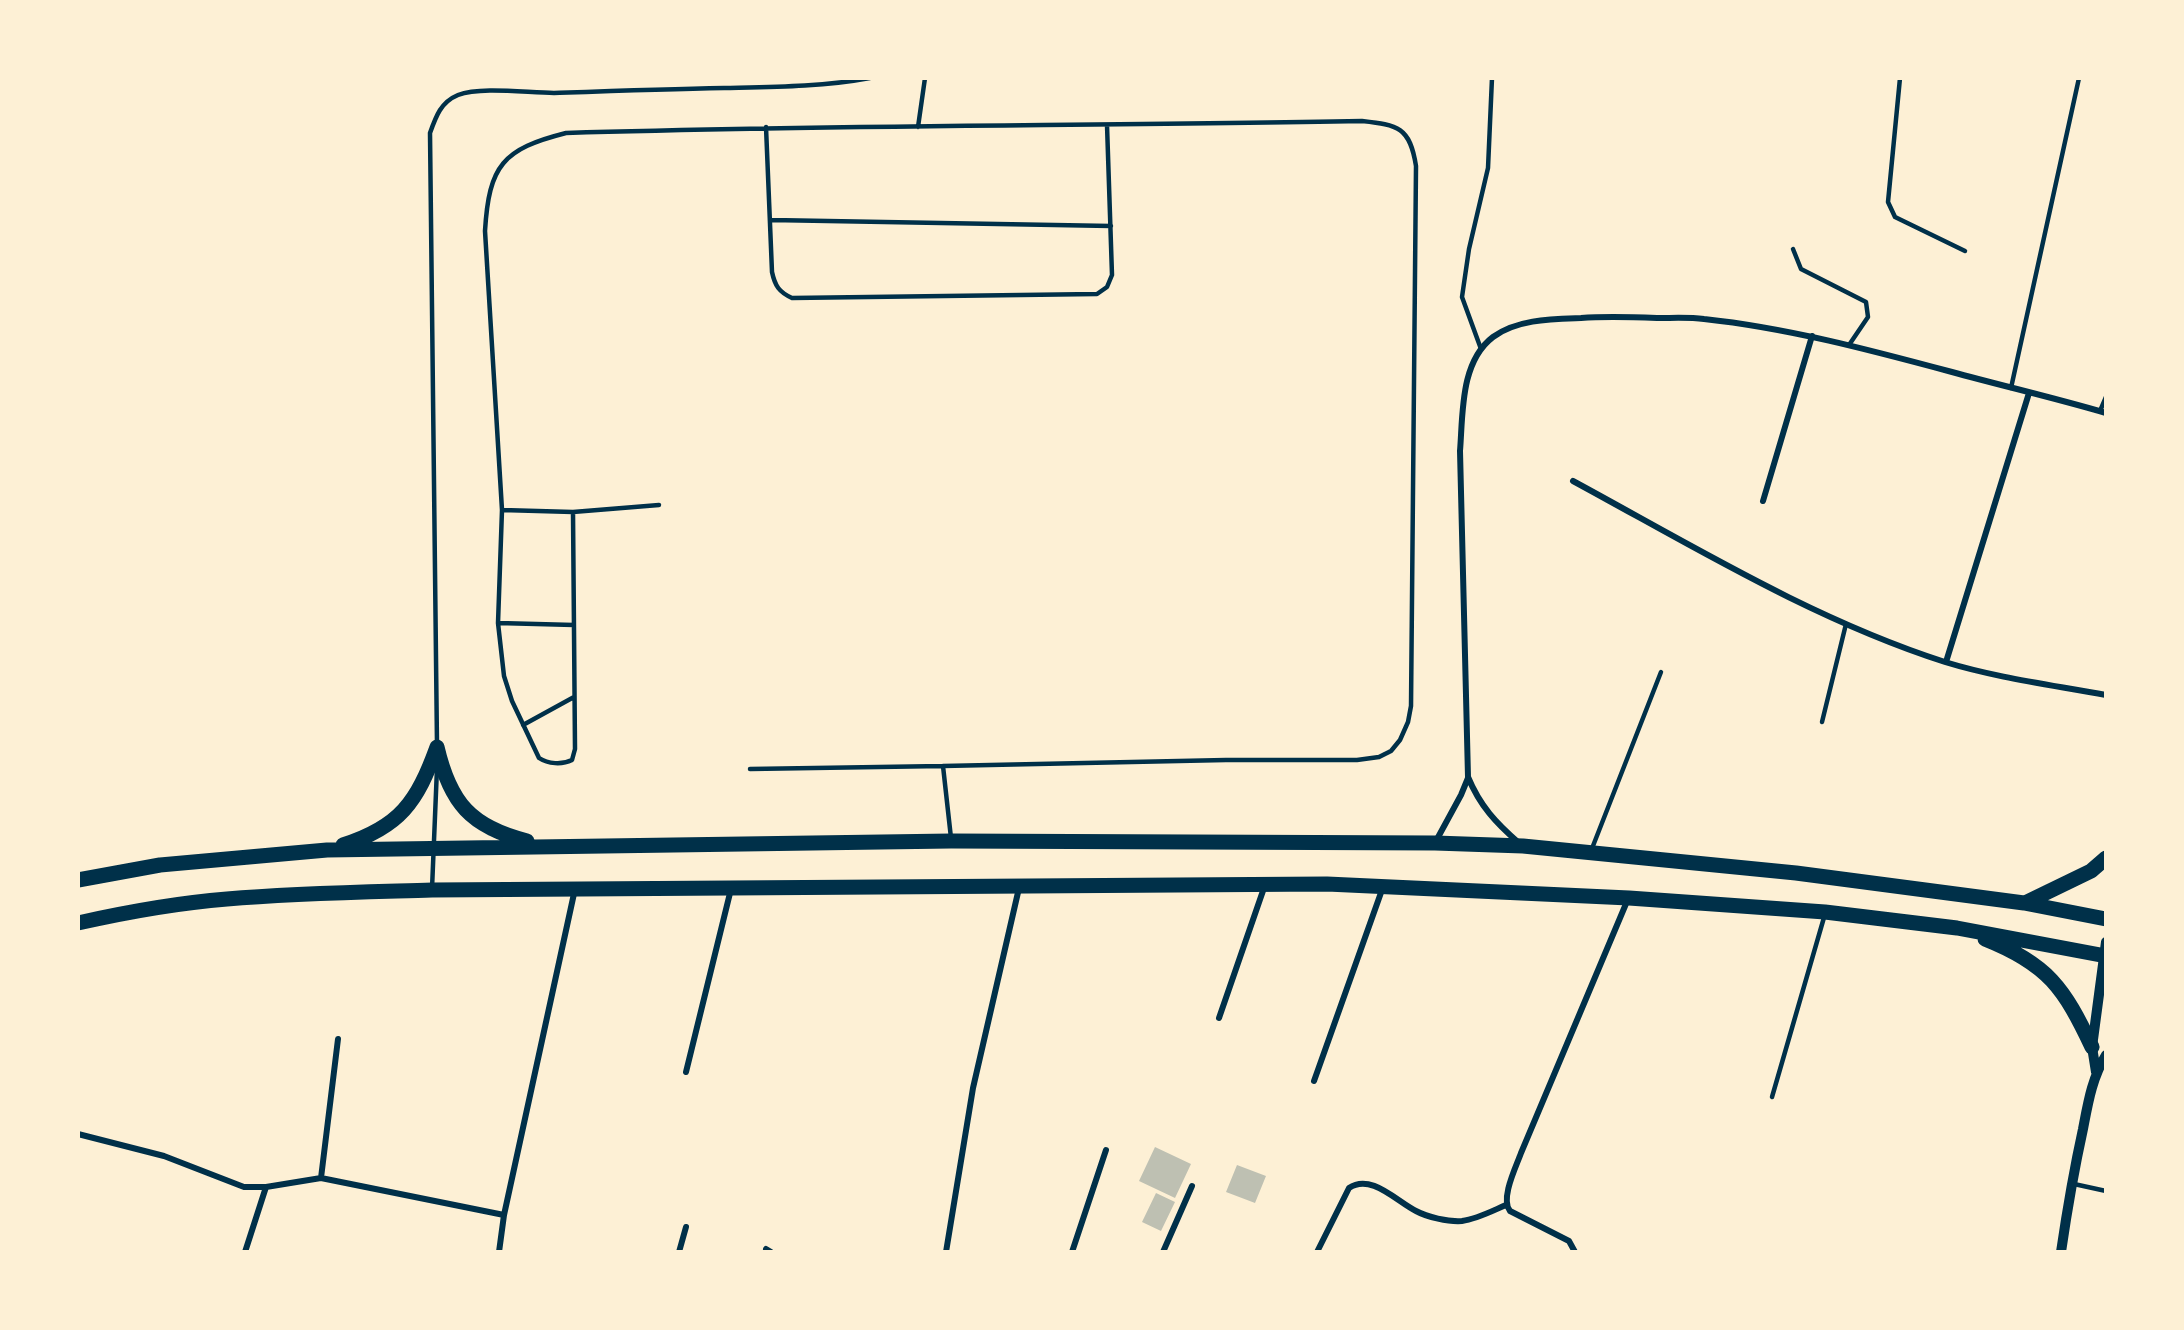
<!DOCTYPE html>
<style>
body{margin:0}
#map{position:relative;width:2184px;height:1330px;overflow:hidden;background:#fdf0d5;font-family:Manrope,sans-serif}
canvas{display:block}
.frame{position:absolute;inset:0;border:80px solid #fdf0d5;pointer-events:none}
</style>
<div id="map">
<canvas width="2184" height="1330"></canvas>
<div class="frame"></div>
</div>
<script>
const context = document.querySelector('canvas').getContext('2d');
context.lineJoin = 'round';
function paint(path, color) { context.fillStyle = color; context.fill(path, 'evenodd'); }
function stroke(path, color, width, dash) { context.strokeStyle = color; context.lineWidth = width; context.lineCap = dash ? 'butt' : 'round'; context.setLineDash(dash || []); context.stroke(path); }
paint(new Path2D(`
 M1155 1147 1191 1164 1175 1198 1139 1181Z
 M1237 1165 1266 1176 1255 1203 1226 1192Z
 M1156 1193 1175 1202 1161 1231 1142 1222Z`), '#bec0b2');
stroke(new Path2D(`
 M1900 78 1888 202 1895 217 1965 251
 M766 127 772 272C775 286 779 292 792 298L1097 294 1107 287 1112 275 1107 125
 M918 127 925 78
 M771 220 1111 226
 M1793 249 1801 269 1866 302 1868 317 1849 345
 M1481 349 1462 297 1469 249 1488 168 1492 78
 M2011 388 2079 78
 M2100 411 2106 397
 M659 505 573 512 502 510 485 231C489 165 503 149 566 133 831 125 1096 126 1362 121 1398 125 1410 127 1416 166L1411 706 1408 722 1400 740 1391 751 1379 757 1357 760H1226L943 766
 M502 510 498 623 504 676 512 701 539 758C548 764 562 765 572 760L575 749 573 512
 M498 623 574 625
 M1822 722 1846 624
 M523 725 574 697
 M437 745 430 133C436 116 441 102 458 95 481 86 528 93 554 93 611 91 667 89 724 88 773 87 822 87 870 78
 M750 769 943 766 951 838
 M1591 851 1661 672
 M432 889 437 768
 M1772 1097 1825 914
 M2074 1184 2106 1191`), '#003049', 4.5);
stroke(new Path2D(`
 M1573 481C1693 546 1814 620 1945 662 1997 678 2053 685 2106 695
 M1763 501 1812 336
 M1946 662 2029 393
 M1436 841 1461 795 1468 778
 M1519 843C1496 823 1480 806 1468 777L1460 451C1463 414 1460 362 1493 337 1517 319 1553 319 1581 318 1607 316 1632 317 1658 318 1673 318 1689 317 1704 319 1788 328 1870 350 1952 372 2003 386 2055 398 2106 413
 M1219 1018 1265 885
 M686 1072 731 889
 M1314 1081 1383 887
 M78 1134 164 1156 244 1187H266L321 1178 504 1215
 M321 1178 338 1039
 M766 1249 771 1252
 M245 1252 266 1187
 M499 1252 504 1215 575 889
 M679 1252 686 1227
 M946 1252 973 1088 1019 888
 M1072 1252 1106 1150
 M1163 1252 1192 1186
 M1317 1252 1349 1188C1371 1173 1396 1201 1416 1211 1427 1217 1448 1222 1462 1221 1477 1219 1492 1211 1506 1205
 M1575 1252 1569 1241 1510 1211C1500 1199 1516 1167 1521 1153L1628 899`), '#003049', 6);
stroke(new Path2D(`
 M2096 1072 2092 1047 2106 942
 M2061 1252C2067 1211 2074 1170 2083 1129 2088 1103 2092 1078 2106 1055`), '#003049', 10);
stroke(new Path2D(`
 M437 747C450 803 471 827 527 841
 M343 845C400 827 417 802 437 747
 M78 880 160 865 327 850 951 841 1435 843 1523 846 1796 873 2024 903 2106 919
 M2025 903 2091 871 2106 858
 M78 923C127 912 177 903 227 899 295 893 364 892 432 890L1327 884 1629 898 1825 912 1957 928 2106 956
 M1985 939C2048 964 2064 988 2092 1047`), '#003049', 15);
</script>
